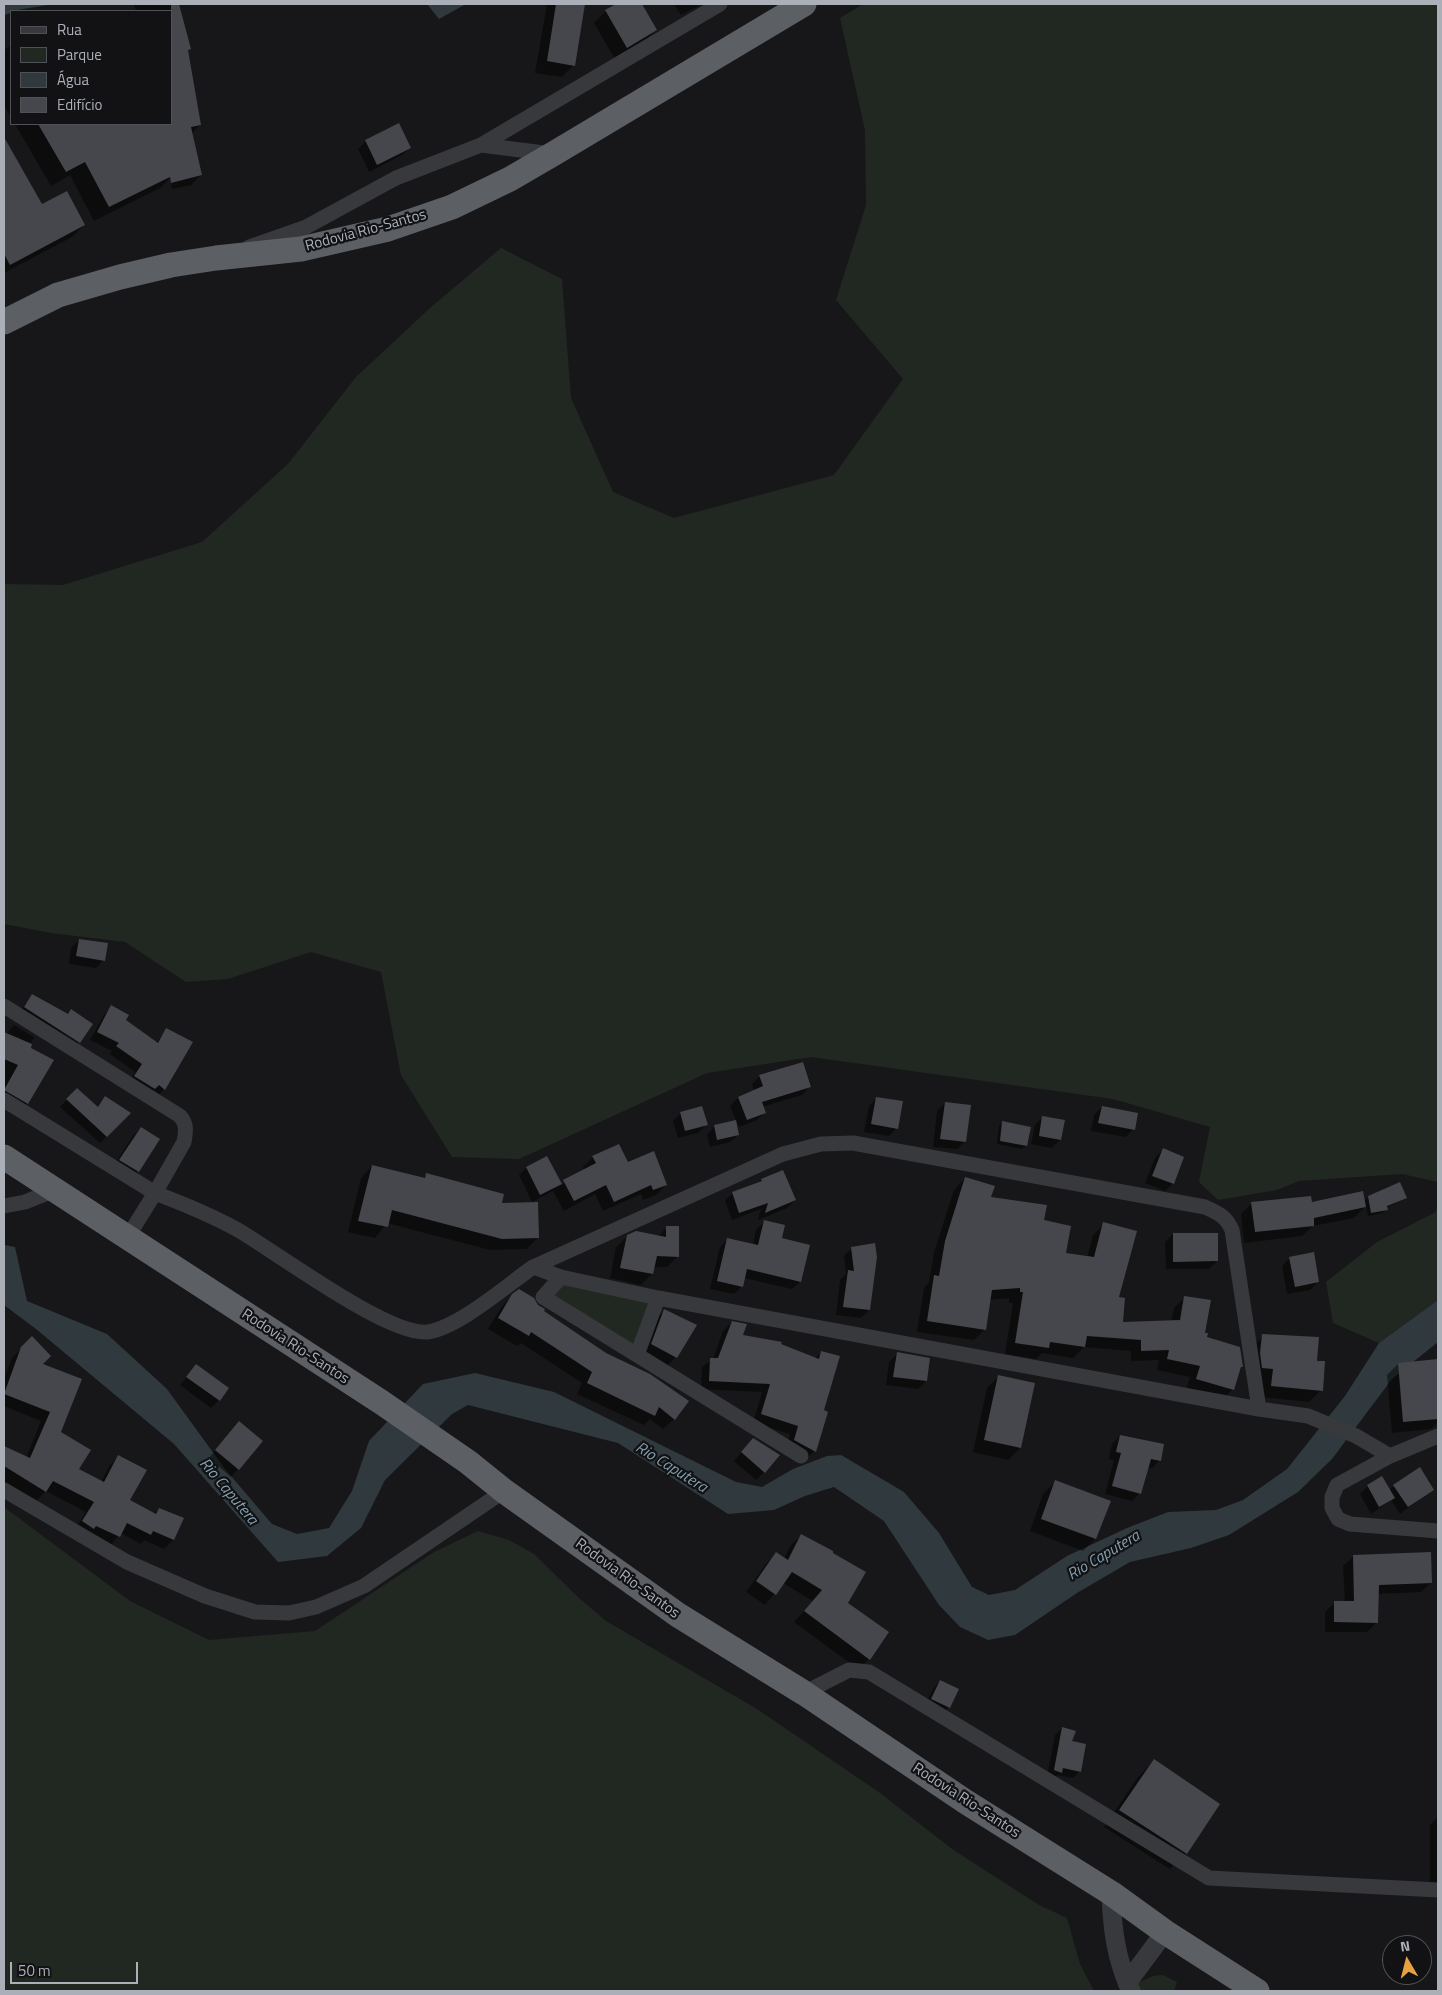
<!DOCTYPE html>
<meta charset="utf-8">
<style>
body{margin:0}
#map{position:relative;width:1442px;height:1995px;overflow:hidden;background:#171719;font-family:"Titillium Web",sans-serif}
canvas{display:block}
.frame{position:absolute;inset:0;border:5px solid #aaafb8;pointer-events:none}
.legend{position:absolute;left:10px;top:10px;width:162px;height:115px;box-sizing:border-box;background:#121214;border:1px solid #4f5156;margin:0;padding:6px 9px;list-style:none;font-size:15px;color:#aaafb8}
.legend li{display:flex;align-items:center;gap:10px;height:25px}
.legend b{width:25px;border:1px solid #4f5156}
.north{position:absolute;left:1382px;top:1935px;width:50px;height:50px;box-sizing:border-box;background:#121214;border:1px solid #4f5156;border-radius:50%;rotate:352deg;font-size:14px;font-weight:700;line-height:20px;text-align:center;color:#aaafb8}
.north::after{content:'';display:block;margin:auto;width:18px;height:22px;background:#e6a142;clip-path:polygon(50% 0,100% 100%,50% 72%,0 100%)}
.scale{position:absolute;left:10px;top:1962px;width:128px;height:22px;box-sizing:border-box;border:2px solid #aaafb8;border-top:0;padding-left:6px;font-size:15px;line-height:18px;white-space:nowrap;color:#aaafb8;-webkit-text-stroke:4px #121214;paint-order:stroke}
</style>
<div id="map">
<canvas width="1442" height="1995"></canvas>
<div class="frame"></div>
<ul class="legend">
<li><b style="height:6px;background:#38393d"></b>Rua</li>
<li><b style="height:14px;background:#212822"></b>Parque</li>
<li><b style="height:14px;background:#30393e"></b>Água</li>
<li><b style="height:14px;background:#46474c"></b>Edifício</li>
</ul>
<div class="north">N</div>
<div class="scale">50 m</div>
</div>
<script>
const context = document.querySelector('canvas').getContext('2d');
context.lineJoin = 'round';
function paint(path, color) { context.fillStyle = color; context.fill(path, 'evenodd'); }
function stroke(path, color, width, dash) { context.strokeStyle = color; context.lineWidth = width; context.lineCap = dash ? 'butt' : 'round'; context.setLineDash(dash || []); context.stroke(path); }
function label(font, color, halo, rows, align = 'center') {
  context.font = font + ' "Titillium Web",sans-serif'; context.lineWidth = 4.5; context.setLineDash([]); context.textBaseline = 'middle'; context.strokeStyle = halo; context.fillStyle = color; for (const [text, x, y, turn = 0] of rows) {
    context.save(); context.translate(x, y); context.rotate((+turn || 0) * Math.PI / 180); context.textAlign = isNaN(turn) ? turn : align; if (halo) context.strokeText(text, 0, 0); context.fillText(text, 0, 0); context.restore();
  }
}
paint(new Path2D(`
 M863 4H1438V1182L1402 1174 1299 1181 1277 1190 1218 1200 1199 1182 1210 1127 1113 1099 811 1057 707 1073 519 1159 452 1157 401 1075 381 972 311 952 228 979 186 982 125 942 51 933 4 924V584L63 585 202 542 288 464 356 377 430 308 501 248 562 279 571 398 613 492 674 518 834 475 903 379 836 300 866 205 865 130 840 18Z
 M1438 1201V1300L1379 1343 1333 1323 1326 1282 1377 1242 1436 1212Z
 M562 1281 653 1302 635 1349 549 1296Z
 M4 1507 130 1601 209 1640 315 1631 434 1552 478 1531 509 1540 534 1554 579 1598 606 1621 757 1709 880 1793 952 1849 1039 1905 1067 1918 1080 1964 1094 1991H4Z
 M1163 1975 1177 1982 1174 1991H1135L1136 1984 1153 1976Z`), '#212822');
paint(new Path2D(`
 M4 4H54L11 11V13L4 15Z
 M427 4H466L439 19Z
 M4 1245 15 1247 27 1301 107 1334 167 1389 225 1469 272 1524 297 1534 329 1528 352 1491 369 1441 423 1384 475 1373 554 1392 736 1482 762 1487 793 1469 827 1456 841 1455 904 1492 939 1533 972 1587 989 1595 1015 1590 1067 1556 1127 1528 1168 1512 1216 1510 1243 1500 1287 1469 1345 1396 1379 1343 1438 1300V1342L1392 1379 1332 1459 1298 1492 1229 1535 1191 1548 1130 1562 1077 1593 1015 1635 988 1640 960 1627 939 1605 884 1521 834 1487 805 1496 774 1510 728 1514 618 1443 468 1405 452 1414 385 1480 361 1528 327 1556 278 1562 174 1444 36 1329 4 1305Z`), '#30393e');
paint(new Path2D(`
 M134 4H179L189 49 187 51 200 125 191 134 201 175 191 185 172 189 170 178 160 188 94 221 70 175 51 186 15 124H149L166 156 160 124H171V11H136Z
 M547 4H584L574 65 562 77 535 73Z
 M618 4H641L656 30 644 42 615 59 594 23 606 11Z
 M674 4H702L681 15Z
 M11 46V117L4 105V50Z
 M366 141 410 148 402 155 369 172 358 149Z
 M9 149 41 206 84 225 72 237 4 273V153Z
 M79 940 104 960 96 968 69 964 71 948Z
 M32 995 79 1042 72 1050 17 1015Z
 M112 1007 125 1020 156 1043 167 1030 164 1089 157 1097 127 1084 135 1072 110 1054 112 1051 90 1040 104 1015Z
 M14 1025 34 1037 29 1048 27 1103 21 1110 4 1101V1033L6 1034Z
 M760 1076 809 1087 802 1095 762 1107 765 1112 757 1120 739 1127 730 1106 738 1098 754 1091 752 1084Z
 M77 1089 97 1107 105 1098 129 1113 100 1143 60 1107Z
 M877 1098 897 1128 889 1136 864 1132 869 1106Z
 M945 1103 965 1141 957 1149 933 1147 937 1111Z
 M1102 1107 1133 1129 1126 1137 1091 1131 1094 1115Z
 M681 1113 706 1125 698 1133 678 1138 673 1121Z
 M1043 1117 1060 1140 1052 1148 1031 1144 1035 1125Z
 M1002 1122 1029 1128 1026 1146 1022 1149 997 1144 999 1126Z
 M715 1126 738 1135 730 1142 710 1147 707 1134Z
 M141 1128 138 1171 130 1179 112 1168 133 1136Z
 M1163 1150 1173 1183 1165 1191 1145 1183 1155 1158Z
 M547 1157 561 1185 584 1171 583 1167 593 1157 666 1185 656 1195 643 1200 641 1194 603 1211 595 1194 564 1211 553 1191 532 1202 519 1175 526 1168Z
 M372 1166 423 1178 426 1175 500 1204 538 1237 527 1249 490 1250 387 1223 375 1238 348 1232 361 1178Z
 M965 1178 990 1198 1043 1221 1065 1254 1087 1258 1093 1235 1104 1224 1122 1324 1171 1322 1174 1308 1185 1297 1205 1338 1242 1367 1233 1389 1222 1400 1186 1390 1190 1377 1157 1370 1159 1360 1131 1361V1351L1084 1347 1073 1358 1042 1353 1036 1359 1005 1354 1013 1303H1009V1298L989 1300 985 1329 974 1340 917 1332 924 1288 929 1282 934 1253 954 1190Z
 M762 1180 795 1200 787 1208 758 1220 761 1209 732 1220 725 1200 733 1193 758 1183Z
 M1368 1197 1406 1198 1386 1208 1383 1213 1368 1216 1366 1206 1354 1218 1313 1226 1302 1236 1244 1243 1241 1214 1252 1203 1364 1202Z
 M764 1222 781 1239 800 1282 792 1289 744 1278 742 1286 734 1294 710 1289 720 1247 728 1239 753 1245 756 1230Z
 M667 1227 678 1256 667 1267H653L652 1274 641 1285 610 1278 616 1247 628 1236 658 1237Z
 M1173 1234 1217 1261 1209 1269H1166L1165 1242Z
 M852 1248 869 1310 861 1318 836 1315 840 1280 846 1274 844 1256Z
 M1290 1258 1318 1282 1310 1290 1287 1294 1282 1266Z
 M513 1295 542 1312 674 1419 663 1429 650 1419 644 1425 577 1394 582 1383 521 1343 517 1346 488 1329 502 1306Z
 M664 1311 676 1357 664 1369 640 1356 652 1322Z
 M732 1322 742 1336 815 1358 822 1352V1411L826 1412 814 1451 806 1460 786 1449 790 1434 753 1423 762 1392 701 1389 702 1367 713 1359 723 1331Z
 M1263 1336 1316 1362 1321 1390 1309 1402 1260 1397 1251 1348Z
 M32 1338 60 1432 77 1470 101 1482 110 1465 119 1456 128 1501 154 1514 159 1509 173 1540 164 1549 144 1540 141 1544 121 1533 110 1546 74 1531 86 1512 46 1491 36 1501 4 1481V1447L26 1458 41 1421 4 1406V1379L12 1358Z
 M1438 1353V1422L1431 1429 1392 1433 1387 1375 1398 1364 1437 1361Z
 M897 1354 926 1381 918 1389 886 1385 889 1362Z
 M196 1365 219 1400 211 1408 180 1385Z
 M999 1376 1034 1384 1020 1448 1008 1460 973 1452 987 1388Z
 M232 1430 238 1469 231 1477 209 1458Z
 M1120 1436 1160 1460 1152 1468 1147 1467 1140 1493 1132 1501 1105 1494 1114 1460 1109 1459 1112 1444Z
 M746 1447 764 1472 756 1480 734 1461Z
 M1055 1482 1095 1539 1083 1551 1030 1531 1043 1494Z
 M1368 1486 1389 1490 1394 1486 1433 1489 1400 1514 1391 1500 1371 1514 1360 1494Z
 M801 1536 846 1603 869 1659 858 1669 794 1622 813 1601 783 1583 765 1605 746 1592 766 1564 776 1553 784 1559 790 1546Z
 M1353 1557 1431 1583 1421 1592 1378 1594 1377 1622 1367 1632H1325V1612L1335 1602H1345L1343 1566Z
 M940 1681 957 1689 948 1708 941 1715 924 1707 933 1689Z
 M1062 1728 1071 1742 1080 1771 1073 1778 1057 1775 1054 1779 1047 1777 1055 1735Z
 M1154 1761 1186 1853 1170 1869 1104 1827 1138 1777Z
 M1438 1817V1891H1430V1825Z`), '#0007');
paint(new Path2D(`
 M171 4H179L191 49 188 50 201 125 191 127 202 175 171 183 170 177 109 207 85 162 66 172 38 124H171Z
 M556 4H585L575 66 547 61Z
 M616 4H642L657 30 627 48 605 10Z
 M399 123 411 148 377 165 365 140Z
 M4 137 42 204 67 191 85 225 10 265 4 254Z
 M79 939 108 943 105 961 76 956Z
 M32 994 68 1014 71 1009 93 1024 80 1043 24 1007Z
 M111 1005 129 1015 126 1020 158 1043 166 1028 193 1042 165 1090 159 1085 155 1089 134 1076 142 1064 116 1046 119 1043 97 1032Z
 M4 1032 32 1044 31 1048 54 1060 28 1104 4 1090 18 1065 4 1059Z
 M803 1062 811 1087 762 1102 766 1113 747 1120 738 1097 763 1086 759 1075Z
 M77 1088 98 1107 105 1096 131 1113 107 1137 66 1099Z
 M876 1097 903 1101 898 1129 871 1124Z
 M945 1102 971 1105 966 1142 940 1139Z
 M702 1106 708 1125 685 1131 680 1112Z
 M1102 1106 1138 1113 1135 1130 1098 1123Z
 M1042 1116 1065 1120 1061 1140 1039 1136Z
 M736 1120 739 1135 717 1140 714 1125Z
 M1002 1121 1031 1127 1027 1146 1000 1141Z
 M141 1127 160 1139 139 1172 119 1160Z
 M619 1144 628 1162 654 1151 667 1185 653 1190 651 1185 614 1202 606 1185 574 1201 563 1180 596 1163 592 1156Z
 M1163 1148 1184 1157 1174 1184 1152 1176Z
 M547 1156 562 1184 540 1195 526 1167Z
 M372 1165 425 1178 426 1173 504 1194 502 1203 538 1202 539 1238 502 1239 392 1210 388 1227 358 1221Z
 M783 1170 796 1200 765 1213 768 1203 739 1213 732 1192 762 1181 761 1179Z
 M965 1177 995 1186 991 1197 1047 1205 1044 1220 1071 1226 1066 1253 1094 1257 1103 1222 1137 1231 1119 1297 1125 1298 1123 1322 1180 1320 1184 1296 1211 1300 1205 1333H1208L1207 1337 1240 1347 1243 1367H1241L1234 1390 1196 1379 1200 1366 1167 1359 1169 1350 1141 1351V1340L1087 1336 1085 1347 1050 1342 1049 1348 1015 1343 1023 1292H1020V1288L992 1290 986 1330 927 1321 934 1275 939 1276 945 1241Z
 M1400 1182 1407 1198 1387 1206 1388 1210 1371 1213 1368 1196Z
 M1363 1191 1366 1207 1314 1218V1226L1255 1232 1251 1202 1311 1196 1312 1202Z
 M764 1220 785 1225 782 1238 810 1245 801 1282 747 1269 743 1287 717 1281 727 1238 758 1245Z
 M666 1226H679V1257L657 1256 653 1274 620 1268 627 1235 636 1231 666 1237Z
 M1173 1233H1218V1261L1173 1262Z
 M875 1243 877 1257 870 1310 843 1307 848 1270 854 1271 851 1247Z
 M1314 1252 1319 1282 1295 1287 1289 1257Z
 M519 1289 534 1298 538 1305 545 1309 544 1311 606 1353 650 1374 689 1401 675 1420 659 1407 655 1416 587 1383 592 1372 531 1332 529 1336 498 1318 512 1294Z
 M664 1309 697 1325 677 1358 651 1344Z
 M732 1321 747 1324 743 1335 782 1342 781 1344 819 1359 821 1351 840 1356 824 1410 828 1412 816 1452 794 1440 798 1426 761 1414 770 1384 709 1381 710 1358H718Z
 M1262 1334 1319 1337 1317 1361H1325L1323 1391 1271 1386 1273 1369 1262 1368 1260 1353Z
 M32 1336 51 1356 43 1364 82 1379 61 1432 91 1450 79 1469 104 1482 118 1455 147 1470 130 1500 156 1514 159 1508 184 1518 174 1540 153 1531 151 1535 127 1523 120 1537 96 1526 94 1529 82 1521 94 1502 53 1481 46 1492 4 1466V1446L30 1458 50 1412 4 1394 21 1347Z
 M897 1352 930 1358 927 1381 893 1377Z
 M1438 1359V1419L1403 1422 1398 1363Z
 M196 1364 229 1388 220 1401 186 1377Z
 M998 1375 1035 1383 1021 1448 984 1440Z
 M239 1421 263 1441 239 1470 215 1450Z
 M1120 1435 1164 1444 1161 1461 1151 1459 1141 1494 1112 1486 1121 1453 1116 1452Z
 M753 1438 780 1455 765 1473 741 1452Z
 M1420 1467 1434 1490 1408 1507 1393 1485Z
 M1382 1476 1395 1498 1379 1507 1367 1485Z
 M1055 1480 1111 1501 1096 1539 1041 1519Z
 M801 1534 833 1551V1553L866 1572 848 1603 889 1632 870 1660 804 1611 822 1590 792 1572 776 1595 756 1581 776 1552 788 1560Z
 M1431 1552 1432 1583 1379 1585 1378 1623 1334 1622V1601H1354L1353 1555Z
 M940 1680 959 1689 950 1708 931 1699Z
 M1062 1727 1076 1731 1072 1741 1086 1744 1081 1772 1063 1768 1062 1773 1054 1770Z
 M1154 1759 1220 1804 1187 1854 1119 1810Z`), '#46474c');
stroke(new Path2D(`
 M481 145 552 154
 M249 247 306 227 396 178 481 145 720 4
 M4 1006 180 1116C187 1124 186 1131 184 1142L155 1193 4 1100
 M4 1206 25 1202 55 1190
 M127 1238 155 1193C184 1204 211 1215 238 1230 276 1252 388 1336 427 1332 458 1328 506 1286 533 1267L561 1277 658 1298 1259 1409 1308 1416 1356 1436 1390 1456 1438 1436
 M533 1267 783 1154 821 1144 853 1143 1205 1207C1218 1213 1226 1216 1232 1230L1259 1409
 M561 1277 543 1297 801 1456
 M637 1355 658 1298
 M1390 1456 1337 1485 1332 1497V1508L1338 1519 1350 1524 1438 1531
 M4 1490 127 1562 205 1596 255 1612 289 1613 316 1607 364 1586 504 1491
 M804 1693 849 1670 869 1672 1209 1878 1438 1890`), '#38393d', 15);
stroke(new Path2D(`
 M1111 1893C1112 1927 1116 1960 1131 1991
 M1127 1983 1165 1932`), '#38393d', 19);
stroke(new Path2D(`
 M4 322 58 295 120 277 171 265 216 258 301 249 388 229 452 207 510 179 553 154 804 4
 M4 1157 381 1402 468 1462 504 1491 678 1615 804 1693 966 1802 1111 1893 1165 1932 1257 1991`), '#5c6065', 25);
label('15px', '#aaafb8', '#121214', [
 ["Rodovia Rio-Santos",366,231,-15],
 ["Rodovia Rio-Santos",295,1347,33],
 ["Rodovia Rio-Santos",627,1579,36],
 ["Rodovia Rio-Santos",966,1801,33]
]);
label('italic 16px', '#839fb0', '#121214', [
 ["Rio Caputera",671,1468,32],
 ["Rio Caputera",228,1492,50],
 ["Rio Caputera",1104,1556,-31]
]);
</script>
